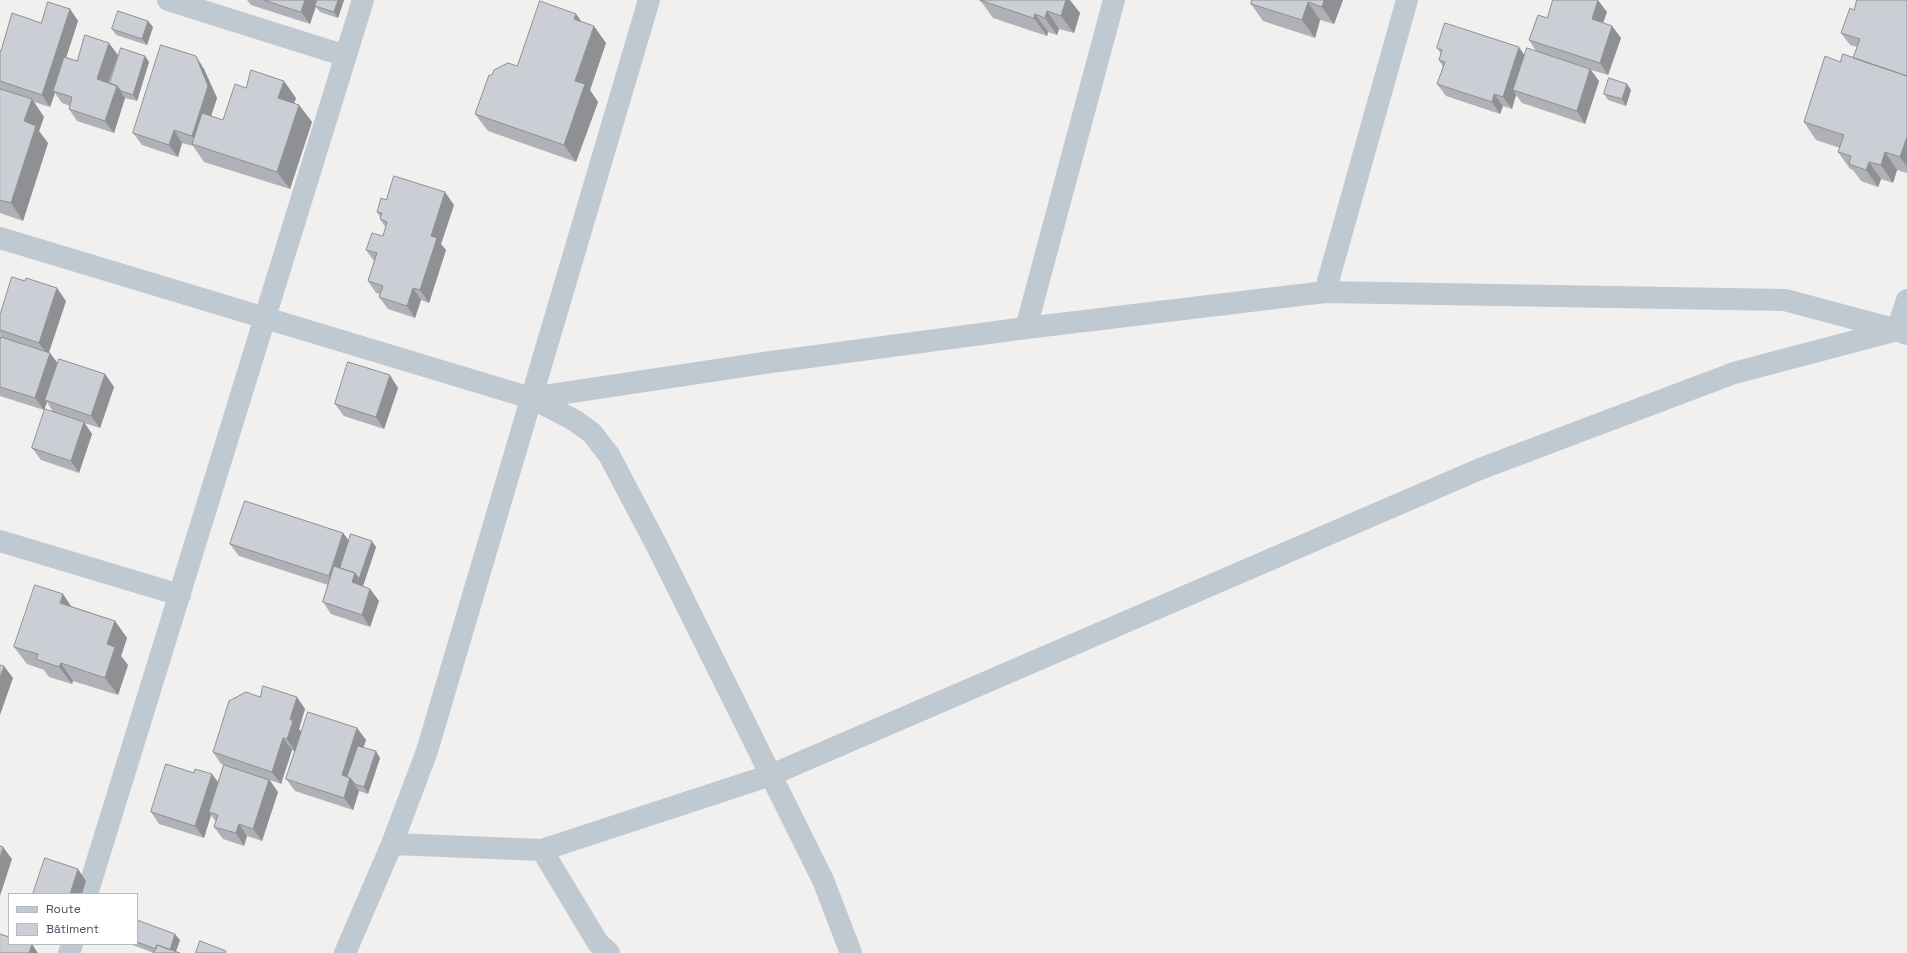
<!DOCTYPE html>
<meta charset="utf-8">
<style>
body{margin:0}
#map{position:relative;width:1907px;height:953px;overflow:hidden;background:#f2efef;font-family:"Space Grotesk",sans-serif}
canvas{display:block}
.legend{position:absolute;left:8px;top:893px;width:130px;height:52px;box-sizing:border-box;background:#fff;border:1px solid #b5babf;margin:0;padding:5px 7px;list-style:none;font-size:12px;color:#46525e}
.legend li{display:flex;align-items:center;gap:8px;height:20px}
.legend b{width:20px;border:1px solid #b5babf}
</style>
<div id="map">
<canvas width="1907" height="953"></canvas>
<ul class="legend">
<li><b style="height:5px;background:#bfc9d2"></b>Route</li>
<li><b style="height:11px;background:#cbced4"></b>Bâtiment</li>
</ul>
</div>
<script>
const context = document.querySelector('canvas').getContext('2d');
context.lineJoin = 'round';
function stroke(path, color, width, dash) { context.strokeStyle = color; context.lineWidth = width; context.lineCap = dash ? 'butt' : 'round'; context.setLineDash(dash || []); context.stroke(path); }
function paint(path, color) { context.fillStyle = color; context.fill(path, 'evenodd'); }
stroke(new Path2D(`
 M168 0 346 56
 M0 238 531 398 574 420 592 433 609 455 656 544 823 880 851 953
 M1325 292 1407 0
 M1026 328 1114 0
 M531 398 764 363 1026 328 1325 292 1785 300 1897 330 1907 300
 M0 541 180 595
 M392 844 542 850 771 775 1480 469 1734 373 1897 330 1907 334
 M542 850 598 943 609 953
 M87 894 363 0
 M69 953 72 944
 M345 953 392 844 427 751 649 0`), '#bfc9d2', 22);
paint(new Path2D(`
 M247 0H316L317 1 344 0 338 18 320 12 316 7 310 24 251 5Z
 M980 0 1080 13 1074 33 1059 29 1057 35 1048 32 1047 36 993 18Z
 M1252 0H1343L1334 24 1320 20 1315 38 1263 21 1251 4Z
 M1907 0V173L1897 170 1893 183 1881 179 1878 187 1861 181 1853 170 1850 169 1838 152 1840 148 1816 140 1804 122 1840 62 1853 58 1857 47 1850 45 1841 33 1854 10Z
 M70 9 78 21 66 57 77 61 118 55 108 83H110L145 56 149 62 137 101 125 98 114 133 77 121 69 109 70 106 62 103 55 93 50 107 34 102 44 117 39 131 48 143 23 221 0 213V51H1L41 23Z
 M1607 12 1603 23 1612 26 1621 38 1608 75 1591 70 1599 81 1585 124 1522 103 1516 95 1512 109 1503 106 1500 114 1446 96 1437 84 1443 67 1439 60 1441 54 1437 48 1525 55 1536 51 1529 40 1547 18Z
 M576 14 581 21 606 43 590 90 598 102 576 162 488 131 475 114 492 75 517 66Z
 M153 27 147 45 116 35 112 29Z
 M204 69 217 98 211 116 223 120 246 88 296 98 294 103 299 105 312 122 290 189 204 162 193 146 182 143 178 157 142 145 133 133Z
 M1631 90 1626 106 1608 100 1604 94Z
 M386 200 454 205 441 244 446 250 429 303 421 300 415 318 388 309 379 297 380 294 376 293 368 281 374 261 366 250 383 236 386 228 380 219V217L377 212Z
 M66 301 49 352 57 363 105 374 114 387 100 428 84 423 92 434 79 473 41 460 32 448 53 412 47 402 44 410 0 396V341L1 337 0 335V315Z
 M398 388 384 429 344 416 335 404Z
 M343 533 349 541 376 547 363 586 370 589 379 601 370 627 331 614 323 602 328 585 239 556 230 544Z
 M71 606 115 621 127 638 121 656 128 665 118 695 73 681 72 684 49 677 44 670 27 664 14 647Z
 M260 697 305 709 299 729 301 732 357 728 366 740 363 748 380 758 368 794 359 791 353 810 295 791 286 779 295 751 292 750 281 784 270 780 278 792 262 841 247 836 244 846 223 839 214 827 216 822 211 815 204 838 159 824 151 812 218 783 224 765 221 764 213 752Z
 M137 920 180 940 176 952 154 953 130 944H137Z`), '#afb1b6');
paint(new Path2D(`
 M305 0H316L317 2 310 24 301 12Z
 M338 0H344L338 18 334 12Z
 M1060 0H1070L1080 13 1074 33 1061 16Z
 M1324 0H1343L1334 24 1322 7Z
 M1598 0 1607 12 1600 31 1592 19Z
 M1308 2 1320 20 1315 38 1302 20Z
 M70 9 78 21 55 92 53 91 55 93 50 107 42 95Z
 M1047 11 1059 29 1057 35 1045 18Z
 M576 14 588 31 574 19Z
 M1035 14 1048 32 1047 36 1034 18Z
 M148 21 153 27 147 45 142 39Z
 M594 26 606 43 590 90 598 102 576 162 564 145 575 81Z
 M1612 26 1621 38 1608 75 1600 63Z
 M109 43 118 55 106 91 97 79Z
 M1519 47 1527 59 1513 90 1516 95 1512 109 1503 97Z
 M145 56 149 62 137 101 133 95Z
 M196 56 204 69 217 98 201 147H199L192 136Z
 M1590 69 1599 81 1585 124 1577 111Z
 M284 81 296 98 290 115 278 98Z
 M1627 84 1631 90 1626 106 1622 99Z
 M117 86 125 98 114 133 105 121Z
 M1494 94 1503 106 1500 114 1492 102Z
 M32 99 44 117 39 131 48 143 23 221 11 203 24 121Z
 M299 105 312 122 290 189 277 172Z
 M174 130 182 143 178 157 169 145Z
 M1907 137V167L1900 157Z
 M1885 152 1897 170 1893 183 1881 165Z
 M1869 162 1881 179 1878 187 1866 170Z
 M445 192 454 205 441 244 446 250 429 303 420 290 431 236Z
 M57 288 66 301 48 355 39 343Z
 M413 288 421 300 415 318 407 306Z
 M50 353 59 365 45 400 47 402 44 410 35 398Z
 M105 374 114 387 100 428 91 416Z
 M390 375 398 388 384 429 376 417Z
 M84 422 92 434 79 473 71 461Z
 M343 533 352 545 337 588 329 576Z
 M372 541 376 547 360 595 352 582 355 573Z
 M370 589 379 601 370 627 362 615Z
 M63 594 75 612 60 603Z
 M115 621 127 638 121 656 128 665 118 695 105 678 107 644Z
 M61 663 73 681 72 684 59 667Z
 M4 666 13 678 0 715V678Z
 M297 697 305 709 299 729 302 733 295 752 287 739 290 719Z
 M357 728 366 740 352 781 359 791 353 810 344 798 342 775Z
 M283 738 292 750 281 784 272 772Z
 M376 751 380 758 368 794 364 787Z
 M212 774 221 786 209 812 211 815 204 838 195 826Z
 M269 780 278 792 262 841 253 829Z
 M239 824 247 836 244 846 236 833Z
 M3 847 12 859 0 896V858Z
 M78 869 86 881 82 894H70Z
 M175 934 180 940 175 953H169Z
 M32 944 38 953H29Z`), '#8e9094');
const building = new Path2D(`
 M264 0H305L301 12Z
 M317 0H338L334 12 315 6Z
 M980 0H1066L1061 16 1047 11 1045 18 1035 14 1034 18Z
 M1252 0H1324L1322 7 1308 2 1302 20 1251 4Z
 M1553 0H1598L1592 19 1612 26 1600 63 1529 40 1538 15 1547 18Z
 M1857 0H1907V76L1853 58 1860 39 1841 33 1850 8 1854 10Z
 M540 1 576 14 574 19 594 26 575 81 585 84 564 145 475 114 489 75H492L494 70 508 63 517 66Z
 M48 2 70 9 42 95 0 81V51H1L12 13 41 23Z
 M118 11 148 21 142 39 112 29Z
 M1445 23 1519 47 1503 97 1494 94 1492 102 1437 84 1445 62 1439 60 1442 50 1437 48Z
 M85 35 109 43 97 79 117 86 105 121 69 109 72 97 53 91 64 57 77 61Z
 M161 45 196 56 208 86 192 136 174 130 169 145 133 133Z
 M121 48 145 56 133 95 121 91 117 86 110 83Z
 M1527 48 1590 69 1577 111 1513 90Z
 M1843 54 1907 76V137L1900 157 1885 152 1881 165 1869 162 1866 170 1849 164 1851 156 1838 152 1844 135 1804 122 1825 56 1840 62Z
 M251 70 284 81 278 98 299 105 277 172 192 144 202 113 223 120 235 84 246 88Z
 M1609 78 1627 84 1622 99 1604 94Z
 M0 89 32 99 24 121 36 126 11 203 0 200Z
 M394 176 445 192 431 236 437 238 420 290 413 288 407 306 379 297 383 286 368 281 377 253 366 250 372 233 383 236 387 222 380 219 382 213 377 212 381 198 386 200Z
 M12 277 25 281 26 278 57 288 39 343 0 330V315Z
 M1 337 50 353 35 398 0 387V341Z
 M59 359 105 374 91 416 45 400Z
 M348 362 390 375 376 417 335 404Z
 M45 409 84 422 71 461 32 448Z
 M245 501 343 533 329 576 230 544Z
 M351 534 372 541 359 579 355 573 340 568Z
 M334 566 355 573 352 582 370 589 362 615 323 602Z
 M35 585 63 594 60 603 115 621 107 644 115 647 105 678 61 663 59 667 36 659 38 654 14 647Z
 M0 665 4 666 0 678Z
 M263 686 297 697 290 719 293 721 287 739 283 738 272 772 213 752 229 701 246 692 260 697Z
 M308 712 357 728 342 775 350 778 344 798 286 779Z
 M358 746 376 751 364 787 355 784 350 778 347 777Z
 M166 764 194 773 195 769 212 774 195 826 151 812Z
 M224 765 269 780 253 829 239 824 236 833 214 827 218 815 209 812Z
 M0 846 3 847 0 858Z
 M45 858 78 869 70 894H33Z
 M137 920 175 934 170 950 157 945 156 949 137 942Z
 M0 934 9 937V944H32L29 953H0Z
 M200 941 226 951 225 953H196Z
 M157 945 180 953H154Z`);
paint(building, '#cbced4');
stroke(building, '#8e9094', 1);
</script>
